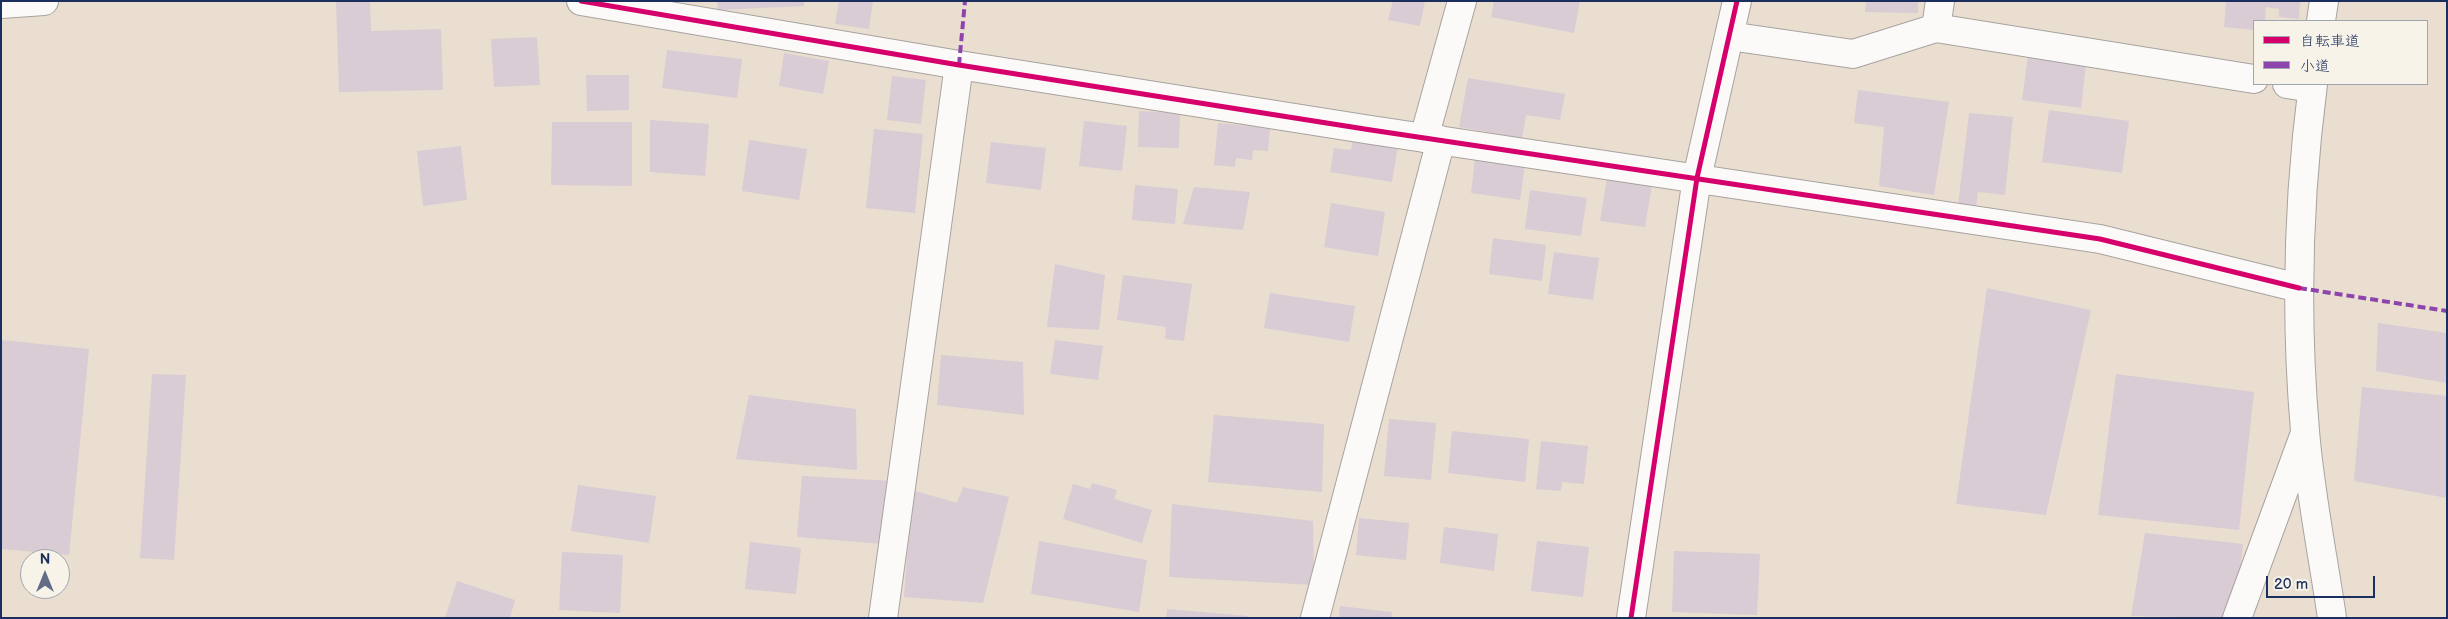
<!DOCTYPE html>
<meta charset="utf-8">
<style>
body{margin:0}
#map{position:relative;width:2448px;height:619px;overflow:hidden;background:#eaded0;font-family:"Balsamiq Sans","Klee One",sans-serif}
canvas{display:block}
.frame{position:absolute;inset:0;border:2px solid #1b2f5e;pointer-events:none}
.legend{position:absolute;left:2253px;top:20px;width:175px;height:65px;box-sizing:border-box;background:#f7f3e8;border:1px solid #9fa5b1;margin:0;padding:6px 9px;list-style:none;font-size:15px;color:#1b2f5e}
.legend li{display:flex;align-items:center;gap:10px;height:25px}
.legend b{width:25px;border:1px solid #9fa5b1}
.north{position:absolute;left:20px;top:549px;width:50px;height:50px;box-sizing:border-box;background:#f7f3e8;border:1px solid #9fa5b1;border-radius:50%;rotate:0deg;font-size:14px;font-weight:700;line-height:20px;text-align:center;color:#1b2f5e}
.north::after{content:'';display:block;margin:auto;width:18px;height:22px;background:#636c86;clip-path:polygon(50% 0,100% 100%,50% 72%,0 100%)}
.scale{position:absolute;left:2266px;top:576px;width:109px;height:22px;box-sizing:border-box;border:2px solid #1b2f5e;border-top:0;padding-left:6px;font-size:15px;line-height:18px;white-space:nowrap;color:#1b2f5e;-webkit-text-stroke:4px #f7f3e8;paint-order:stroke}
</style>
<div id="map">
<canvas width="2448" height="619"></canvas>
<div class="frame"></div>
<ul class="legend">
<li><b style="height:6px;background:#d6006c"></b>自転車道</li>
<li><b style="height:6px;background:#8e44ad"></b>小道</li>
</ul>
<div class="north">N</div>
<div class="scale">20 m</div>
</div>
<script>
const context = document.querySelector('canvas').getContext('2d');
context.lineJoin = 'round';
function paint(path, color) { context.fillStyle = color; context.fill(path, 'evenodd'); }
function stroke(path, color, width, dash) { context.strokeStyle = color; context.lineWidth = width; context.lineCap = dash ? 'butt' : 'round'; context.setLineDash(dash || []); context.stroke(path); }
paint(new Path2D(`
 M336 1H370L371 31 441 29 443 90 339 92Z
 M717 1H804V6L718 10Z
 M839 1H873L869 29 835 24Z
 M1393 1H1425L1420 26 1388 20Z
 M1494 1H1580L1574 33 1491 17Z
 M1866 1H1918V13L1865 12Z
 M2226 1H2300L2299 19 2279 17V9L2266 7 2265 21H2254V30L2224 27Z
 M537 37 540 85 494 87 491 39Z
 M667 50 742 59 737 98 662 88Z
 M784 53 829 61 823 94 779 86Z
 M2028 56 2086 64 2081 108 2022 100Z
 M586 75H629V110L587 111Z
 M892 76 926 80 921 124 887 120Z
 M1468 78 1565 94 1560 120 1526 115 1522 138 1459 127Z
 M1858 90 1949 102 1934 195 1879 186 1884 127 1854 123Z
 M2049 110 2129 121 2122 173 2042 162Z
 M1139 111 1180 113 1179 148 1138 147Z
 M1969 113 2013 117 2005 195 1978 192 1976 207 1958 205Z
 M650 120 709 124 705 176 650 172Z
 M1084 121 1127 126 1122 171 1079 166Z
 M552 122H632V186L551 185Z
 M1218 123 1270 128 1268 151 1253 150 1252 160 1236 158 1235 167 1214 165Z
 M874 129 923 134 915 213 866 208Z
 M1354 133 1399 140 1392 182 1330 172 1334 148 1351 150Z
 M749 140 807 149 799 200 742 191Z
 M991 142 1046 148 1041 190 986 183Z
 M461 146 467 200 423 206 417 151Z
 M1475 158 1525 165 1520 200 1471 193Z
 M1607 178 1652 185 1645 227 1600 221Z
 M1135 185 1178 189 1175 224 1132 220Z
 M1194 187 1250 192 1243 230 1183 224Z
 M1530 190 1587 198 1581 236 1525 229Z
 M1331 203 1385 212 1378 256 1324 247Z
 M1493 238 1546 245 1542 281 1489 274Z
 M1554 252 1599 258 1593 300 1548 294Z
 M1055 264 1105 275 1099 330 1047 327Z
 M1123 275 1192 284 1184 341 1165 339 1166 327 1117 320Z
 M1987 288 2091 310 2046 515 1956 504Z
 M1270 293 1355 306 1349 342 1264 328Z
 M2378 323 2447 333V383L2376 371Z
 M1 340 89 349 69 555 1 549Z
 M1055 340 1103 346 1098 380 1050 374Z
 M941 355 1023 362 1024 415 937 405Z
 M152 374 186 375 174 560 140 558Z
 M2116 374 2254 392 2239 530 2098 515Z
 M2362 387 2447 396V498L2354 481Z
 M749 395 856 409 857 470 736 459Z
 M1214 415 1324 424 1322 492 1208 482Z
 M1389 419 1436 423 1431 480 1384 476Z
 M1452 431 1529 439 1525 482 1448 473Z
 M1541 441 1588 446 1584 484 1562 482 1561 491 1536 489Z
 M802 476 892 481 883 544 797 537Z
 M1092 483 1117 490 1114 499 1152 510 1142 543 1063 519 1073 484 1090 489Z
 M578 485 656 496 649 543 571 531Z
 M963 487 1009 497 983 603 904 597 912 490 957 503Z
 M1172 504 1313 521 1314 585 1169 577Z
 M1359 518 1409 523 1406 560 1356 555Z
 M1444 527 1498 534 1494 571 1440 563Z
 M2145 533 2243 544 2235 618 2131 616Z
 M1039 541 1147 560 1139 612 1031 594Z
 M1537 541 1589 547 1583 597 1531 591Z
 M750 542 801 548 796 594 745 589Z
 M1674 551 1760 554 1757 615 1672 612Z
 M562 552 623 555 620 613 559 610Z
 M457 581 515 600 510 618H445Z
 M1340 606 1392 612 1391 618H1339Z
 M1167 609 1248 616V618H1166Z`), '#d9ccd4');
const street = new Path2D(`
 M581 1 959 65 1371 130 2100 239 2299 288
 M1 4 44 1
 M1936 28 2254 79
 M1729 36 1853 54 1936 28 1940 1
 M2287 84 2312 88
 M1424 138 1462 1
 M883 618 959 65
 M1315 618 1441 140
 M1631 618 1697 178 1737 1
 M2237 618 2305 433`);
const secondary = new Path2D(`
 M2321 21 2324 1
 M2313 84C2298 199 2295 315 2305 431 2310 493 2323 556 2332 618`);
stroke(street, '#a7a3a0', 30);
stroke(secondary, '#a7a3a0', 30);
stroke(street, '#fcfaf8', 28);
stroke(secondary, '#fcfaf8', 28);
stroke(new Path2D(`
 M959 65 965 1
 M2299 288 2447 311`), '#8e44ad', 4, [8, 4]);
stroke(new Path2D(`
 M581 1 959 65 1371 130 2100 239 2299 288
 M1631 618 1697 178 1737 1`), '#d6006c', 5);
</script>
